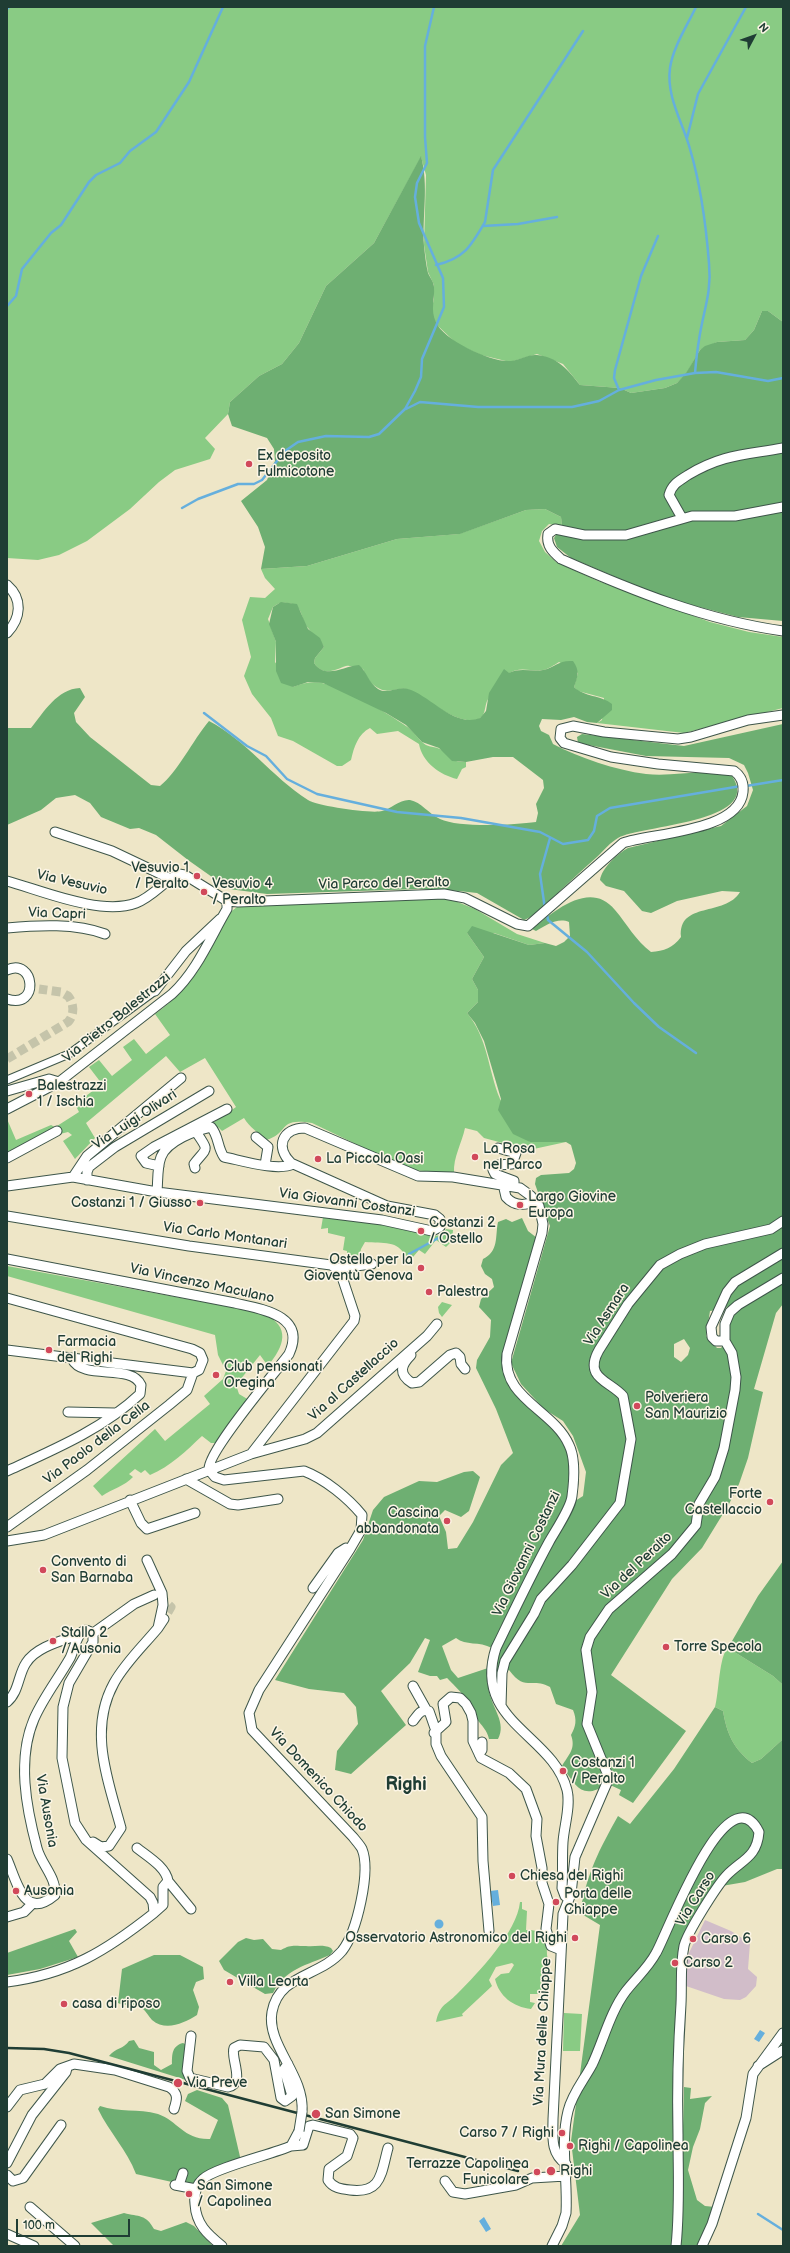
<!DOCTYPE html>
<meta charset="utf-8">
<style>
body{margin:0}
#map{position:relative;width:790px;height:2253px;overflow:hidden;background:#eee6c7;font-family:"Balsamiq Sans",sans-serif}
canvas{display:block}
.frame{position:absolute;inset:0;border:8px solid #1f3d34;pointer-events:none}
.north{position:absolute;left:734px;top:16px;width:40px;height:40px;-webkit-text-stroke:3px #fcf5e5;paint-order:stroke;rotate:49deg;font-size:11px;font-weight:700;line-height:16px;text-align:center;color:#1f3d34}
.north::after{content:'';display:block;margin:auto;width:14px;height:18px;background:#1f3d34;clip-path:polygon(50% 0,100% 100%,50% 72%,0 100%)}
.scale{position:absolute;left:16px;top:2219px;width:114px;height:18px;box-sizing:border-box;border:2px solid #1f3d34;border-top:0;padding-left:5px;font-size:12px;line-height:14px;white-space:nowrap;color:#1f3d34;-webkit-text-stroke:3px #fcf5e5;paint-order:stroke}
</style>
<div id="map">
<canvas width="790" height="2253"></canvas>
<div class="frame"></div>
<div class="north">N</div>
<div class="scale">100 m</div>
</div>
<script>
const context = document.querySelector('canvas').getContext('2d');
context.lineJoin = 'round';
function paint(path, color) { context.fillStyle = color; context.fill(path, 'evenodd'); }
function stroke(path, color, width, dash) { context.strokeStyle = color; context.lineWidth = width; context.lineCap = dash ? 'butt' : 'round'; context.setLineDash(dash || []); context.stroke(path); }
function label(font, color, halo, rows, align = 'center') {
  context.font = font + ' "Balsamiq Sans",sans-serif'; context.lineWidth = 3; context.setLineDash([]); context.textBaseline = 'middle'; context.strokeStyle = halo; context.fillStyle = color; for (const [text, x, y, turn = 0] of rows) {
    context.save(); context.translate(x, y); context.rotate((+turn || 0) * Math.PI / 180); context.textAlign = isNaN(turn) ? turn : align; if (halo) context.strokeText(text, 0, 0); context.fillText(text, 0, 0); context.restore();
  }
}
paint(new Path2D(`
 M705 1920 731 1931 750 1943 748 1969 757 1977 756 1986 746 1997 740 2000 724 1999 686 1986 685 1976 688 1955Z`), '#d1bdc9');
paint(new Path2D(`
 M7 7H783V322L768 311H762L754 330 745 340 717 342 700 350 686 374 677 383 665 388 631 393 620 388 580 385 563 364 537 354 510 362 481 355 457 344 437 325 431 312 434 299V285L428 272 424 245 426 175 421 157 374 243 326 286 299 343 282 364 259 376 230 402 228 414 205 438 215 449 210 459 175 470 159 482 130 509 87 541 59 555 38 560 7 558Z
 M545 509 561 517 562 526 549 524 542 531 539 541 545 552 556 562 598 581 710 622 749 632 783 637V708L684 733 597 723 602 720 604 698 578 691 574 687 578 673 559 662C554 665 549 669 543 670 533 672 519 666 510 673 502 678 491 693 487 701 484 709 486 718 475 720 452 723 429 698 409 690 400 686 389 694 380 689 371 685 366 677 363 669 358 668 351 665 346 666 334 670 324 677 314 663L315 658 324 647C320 638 313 635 308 628 300 619 304 604 287 603 281 602 278 603 273 607L268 619 276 642 275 662 293 687C303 683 312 681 322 683 346 689 386 712 406 726 414 731 418 740 426 745 430 747 436 747 440 749 453 757 448 762 466 762V767L462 769 457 779C440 775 422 762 419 744L398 731 377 734 370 728C358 734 354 747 351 760L342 766H337L293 741 278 736 271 718 252 694 244 676 251 657 242 620 250 597 265 598 275 589 265 578 261 569 307 566 397 539 459 534 526 510Z
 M445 897 475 909 517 934 545 943 529 945 494 933H467L484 957 472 979 478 990V1002L467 1013C488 1038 488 1070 500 1099 507 1114 520 1128 530 1142H566L529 1150 484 1138 477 1131 465 1128C462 1143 453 1157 454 1173L410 1170 312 1123C277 1117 290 1133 266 1140 258 1132 250 1128 244 1118L222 1131 218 1127 210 1125 236 1107 205 1058 180 1072 166 1056 86 1123 95 1138 75 1159 63 1141 72 1135 68 1132 60 1134 57 1126 79 1112 75 1104 102 1084 89 1067 99 1060 112 1076 132 1060 123 1047 134 1039 146 1054 170 1035 155 1014C193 987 209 956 228 914L237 907 267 903Z
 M7 1119 16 1140 51 1125 57 1128 7 1153Z
 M323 1217 401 1227 434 1236 442 1235 446 1229 453 1230 452 1241 446 1247 436 1240 425 1254 419 1250 413 1257 407 1258C397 1239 384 1244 365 1242L361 1249 359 1259 347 1260V1251L343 1250 345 1237 328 1233V1228L321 1229Z
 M7 1266 263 1313C292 1327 284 1346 268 1366L260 1355 236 1385 239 1394 249 1400 216 1443H211L202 1436C187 1450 170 1467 150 1475L145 1470 141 1473 135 1469 129 1474 133 1477C125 1486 112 1489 102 1496L93 1486 155 1429 165 1441 210 1404 204 1396 223 1379 226 1371 218 1355 215 1335 7 1276Z
 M442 1302 452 1305 442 1317 439 1313 438 1307Z
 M728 1648 773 1676 783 1685 782 1740 761 1759 752 1763C733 1748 727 1734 723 1711L715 1707C719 1694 719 1655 728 1648Z
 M520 1902H522V1909L527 1911 526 1930C545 1930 547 1936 547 1955 548 1960 550 1964 549 1970 546 1979 541 1984 543 1994H530V2002L535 2003 531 2009C513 2007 499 1996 495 1979L501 1974 509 1973 514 1965 512 1963 496 1967 489 1980 492 1986 462 2014 463 2016 436 2022C440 2004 445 2006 457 1994 479 1972 517 1932 520 1902Z
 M564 2013 582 2014 580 2051H563Z`), '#89cb84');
paint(new Path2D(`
 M421 156C429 187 422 215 424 246 425 255 426 265 428 273 430 278 434 282 434 287 435 300 430 310 436 322 443 340 492 363 511 361 519 360 529 354 537 355 558 357 568 370 580 385L620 388 631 393 665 388 677 383 686 373 700 350 705 346 717 342 745 340 754 330 762 311H768L783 322V621L738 617 665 598 571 558 557 547 554 538 562 526 561 517 545 509 526 510 460 534 397 539 307 566 261 569 265 547 258 527 241 501 267 480 275 461 274 449 267 438 232 426 228 414 230 402 259 376 282 364 299 343 326 286 374 243Z
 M281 602 297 604 308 629 320 638 324 647 315 658 314 663C326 680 343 666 359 665 367 672 368 682 378 689 388 695 398 686 408 689 431 696 454 728 480 718L486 711 489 693 504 669 509 673C520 667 532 672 543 670 556 667 558 660 573 661 580 671 578 676 574 687 584 697 601 695 612 704V710L597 723 587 722 574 717 561 720 542 719 539 726 541 731 549 735 553 744C580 758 615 770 646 774 675 777 703 768 732 776 764 823 640 825 618 838 611 842 604 850 598 856 581 871 565 886 548 902 541 908 533 917 524 920L477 893 459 891 419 889 267 894 229 889 188 860 156 835 139 828 130 829 101 817 90 803 75 795 56 798 41 810 7 825V728H31C44 712 57 689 80 688L85 697 74 713 76 722 90 737 151 785 160 786C177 773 193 740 209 721 246 740 272 777 308 800 317 806 372 814 382 811 391 809 400 799 410 800 421 802 429 814 440 819 459 828 514 825 536 822L538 813 536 804 544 788 543 780 513 757H493L466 762 452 761 439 748 422 742 406 725 386 713 323 683 308 682 293 687 281 683 276 671V642L269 624 273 607Z
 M783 724V1273L724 1309 710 1311 706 1336 717 1348H721C733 1336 726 1325 734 1314 742 1301 770 1289 783 1281V1304L776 1313 754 1389 763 1392 748 1458 739 1484 729 1504 702 1548 672 1579 611 1675 686 1731 633 1803 619 1795 621 1790 608 1784C582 1800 577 1788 562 1766 569 1754 576 1749 571 1735 576 1726 577 1720 573 1710L556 1704 550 1687C531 1677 525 1692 509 1670L507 1671 505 1689 498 1694 495 1659 526 1592 575 1501 583 1496 586 1472 573 1436 563 1421 544 1409 521 1384 511 1363 550 1226 535 1184 536 1178 541 1175 569 1173 574 1169 576 1163 571 1145 566 1142H530L513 1134 498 1110 501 1099 484 1041 475 1023 467 1013 478 1002V990L472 979 484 957 467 933 472 926 529 945 545 943 556 946 564 942 570 936 569 922C558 917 546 925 536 931L532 929C553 912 590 879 615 910 627 924 636 941 651 952 664 951 673 948 681 937 678 901 725 917 740 892L722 891 677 901 651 913 642 911 624 891 606 886 600 880C602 868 617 854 628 848L721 826 747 806 753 790 748 773 744 765 729 758 646 756 578 743 577 737 582 734 684 746ZM684 1339 690 1348 688 1355 681 1362 674 1357V1344Z
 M522 1218 528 1231 537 1238 504 1353C497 1400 549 1410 566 1446 573 1461 569 1482 569 1498L492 1648C479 1641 466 1646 456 1638L442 1646 451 1670 458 1678 488 1668C488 1676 487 1684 489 1691 492 1708 507 1723 498 1739H489C487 1730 482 1726 476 1718 473 1713 472 1706 468 1701 466 1697 451 1682 447 1678L440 1680 437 1676H430L418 1672 430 1640 425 1638 410 1663 381 1691 406 1725 351 1774 335 1770 337 1751 358 1724 356 1707 344 1693 309 1689 275 1680 363 1540 373 1510 384 1497 419 1481 437 1482 464 1472 473 1471 480 1477 469 1511 461 1517 445 1510 439 1516 446 1532 448 1549 457 1548 473 1522 501 1465 513 1453 496 1409 476 1368 477 1360 490 1337 491 1320 479 1307 481 1299 494 1287 492 1279 485 1274 481 1266 483 1259C499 1251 495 1237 498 1222L506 1219 512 1222Z
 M783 1561V1685L773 1676 728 1648 758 1596Z
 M715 1707 723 1711C727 1734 733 1748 752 1763L761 1759 782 1740 783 1737V1869H777L745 1882 716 1887 698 1917 677 1981 673 2071 677 2173 682 2165 684 2087 691 2088 690 2099 712 2096 705 2103 700 2129 693 2147 688 2170 697 2200 705 2206 715 2207 698 2246H561L580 2215 571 2141 600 1925 580 1913C587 1873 599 1850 618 1816L630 1824 674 1769Z
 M75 1929 77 1932 69 1941 78 1957 40 1969 7 1975V1953Z
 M246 1938 254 1940 263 1939 272 1949 281 1950C291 1944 295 1946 306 1946 315 1947 322 1944 331 1948L333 1951 330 1955C307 1965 285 1969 273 1993L265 1994 224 1970 219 1961 238 1942Z
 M154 1955H180L203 1967 204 1979 196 1982 193 1990 199 2007 197 2015C184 2023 166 2032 152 2020 149 2017 146 2011 142 2008 135 2003 126 2007 118 2003L122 1969Z
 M134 2040 139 2048 154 2052V2065L161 2070 172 2064C172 2054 172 2046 183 2043L187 2045 186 2080 109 2056C115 2048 124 2049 129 2041Z
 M197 2090 222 2098 228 2105 241 2161 190 2186 136 2174C127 2150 109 2132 98 2109L100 2106C119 2113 138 2108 158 2114 178 2121 184 2140 210 2139L218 2120 185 2101 188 2094Z
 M124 2213C139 2217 146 2214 154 2229L161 2231 186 2222 194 2226 213 2246H114L91 2223Z`), '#6eaf72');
paint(new Path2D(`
 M498 1890 500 1905 493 1906 490 1891Z
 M434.5 1924a4.5 4.5 0 1 1 9 0a4.5 4.5 0 1 1-9 0Z
 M760 2030 765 2033 759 2042 754 2039Z
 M484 2217 491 2229 486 2232 479 2221Z`), '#65afdd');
stroke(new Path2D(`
 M7 9 9 7
 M687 138 698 94 746 7
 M483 226 518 224 557 217
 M436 265C464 259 471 246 485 222L493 170 583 31
 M7 306 16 296 22 269 51 233 61 225 89 182 96 175 120 163 130 151 156 132 189 82 223 7
 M695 373C696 362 697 351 699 340 703 311 712 294 709 263 706 225 701 186 690 149 683 123 666 97 670 68 673 47 687 26 696 7
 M619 390 614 378 615 370 641 276 658 236
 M406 409 420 402 478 407H572L599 401 619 390 656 380 695 373 716 372 768 381 783 378
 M182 508 198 499 238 484H254L262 480 285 451 298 442 326 436 369 437 379 434 405 409 415 391 421 377 422 359 444 307 443 278 419 223 415 197 417 183 427 163 425 137V46L434 7
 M204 713 247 746 266 756 287 779 317 794 397 812 461 818 540 832 563 844 588 840 594 831 597 816 610 808 741 786
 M746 786 783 780
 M545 909 540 874 550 838
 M547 914 548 920 587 952 634 1003 659 1027 696 1053
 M409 1254 442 1236
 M758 2214 783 2230`), '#65afdd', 2.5);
stroke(new Path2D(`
 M7 1059 68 1022C75 1015 74 1003 68 996L61 992 39 989
 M159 1596 171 1607 164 1619`), '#c5c4aa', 9, [9, 4.5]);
const pedestrian = new Path2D(`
 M7 1080 69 1054 155 991`);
const minor = new Path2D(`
 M783 507 735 516H692L626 535H584L555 529 548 534C546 546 553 552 561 559 633 591 705 620 783 631
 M682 518 669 495C672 484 679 481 688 475 723 454 745 455 783 448
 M7 585C23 599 21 618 7 633
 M55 832 112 851 171 879
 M7 881C43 891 101 916 136 903 153 897 167 878 179 874L185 875 227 901 238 902 444 894 465 898 517 924 528 926 623 843C651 833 739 832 743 792 744 783 741 776 734 771L658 764 611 757 564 743 560 738 561 729 573 726 604 732 678 739 691 737 748 720 783 715
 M7 928C38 925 76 923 105 934
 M7 970C35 957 40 1010 7 999
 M155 991 186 951 220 919
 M7 1091 49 1079 59 1082
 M7 1109 59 1082 172 994C197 971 210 938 227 909V901
 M256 1137 268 1147 265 1165
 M498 1148 516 1153 512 1164 498 1165 493 1170 495 1174 514 1181V1187
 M7 1158 57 1131
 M159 1166 146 1163 141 1156 154 1147 227 1109
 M195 1168 194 1164C207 1147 210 1152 196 1132
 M73 1177 87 1156 181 1078
 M87 1180V1172L89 1167 115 1147 209 1091
 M503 1184 506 1197C514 1206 525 1206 536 1201
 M7 1186 73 1177 157 1192 382 1220 432 1231 440 1227V1219L435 1215 387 1206 291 1163C275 1147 282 1128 305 1128L418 1176 453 1177 520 1188 531 1196 539 1206 543 1224 542 1233 507 1354C501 1398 554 1410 569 1445 576 1459 574 1481 572 1496 571 1508 555 1531 549 1542 530 1577 513 1613 496 1648 472 1722 553 1734 567 1790 571 1806 564 1826 563 1842 562 1857 563 1872 562 1888L565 1896 568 1898
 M157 1192C158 1181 157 1167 161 1157 167 1141 196 1130 211 1127 219 1136 217 1147 224 1157 240 1160 278 1172 293 1164
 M7 1216 189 1246 331 1265 340 1271 355 1316 354 1321 251 1454 44 1535 7 1541
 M7 1259 235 1303C261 1309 307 1315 289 1354 275 1373 206 1453 209 1470
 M339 1268 372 1264
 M7 1298 192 1349 200 1353 203 1360 199 1370 193 1373 7 1350
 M725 1341H716L712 1337 711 1327 727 1292 735 1282 783 1253
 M411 1355C401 1365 398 1374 412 1383L419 1382 450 1355 456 1353 460 1357 461 1364 465 1369
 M68 1412 115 1413
 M251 1454 305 1439 317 1433 427 1336 437 1324
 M209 1470 215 1477 224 1480 304 1471C325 1479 348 1498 362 1515L361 1530 350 1549 259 1690 249 1713 252 1730 353 1837C356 1841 360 1845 362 1849 371 1871 357 1932 342 1951 320 1977 279 1974 272 2012 266 2045 305 2075 302 2112
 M7 1471C53 1450 103 1429 140 1394L141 1385C131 1363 83 1381 72 1359
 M186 1479 230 1504 238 1505 278 1499
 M130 1500 141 1523 147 1529 195 1513
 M7 1527 87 1470 169 1405 187 1390 193 1373
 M147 1560 162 1593 163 1605 158 1628 164 1619
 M313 1588 338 1553 346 1548 350 1549
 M92 1634 134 1604 154 1595
 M413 1686 427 1711
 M7 1702C19 1692 18 1675 26 1663 36 1647 61 1641 78 1635
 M501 1706 502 1673 505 1661 534 1614 541 1599 572 1565 620 1503 631 1439 623 1396C610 1381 583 1378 599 1350L628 1304 660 1265 680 1254 705 1244 771 1229 783 1221
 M413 1721C418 1715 420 1709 429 1711L436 1731 434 1733
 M479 1754 482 1750V1742
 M93 1842 101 1847 109 1846 121 1828C108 1780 88 1730 114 1683 125 1663 143 1646 158 1628
 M137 1848C147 1856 166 1867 168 1881L163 1887V1905L154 1913
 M7 1859C17 1882 24 1921 55 1895 57 1878 41 1864 37 1848 26 1807 17 1759 34 1719 43 1698 58 1679 70 1658 74 1651 80 1618 93 1635V1642L69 1683 63 1707 62 1758 75 1823 86 1840 150 1897 153 1903 154 1913C106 1951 69 1974 7 1982
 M168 1881 191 1909
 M7 1917 24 1912 32 1904
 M489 1931 483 1861 482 1817 441 1756 436 1744V1731L446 1722 443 1704 451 1697 460 1698 466 1704 471 1713 473 1721V1741L481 1758 509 1773 526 1789 537 1819 536 1836 542 1868V1883L549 1904 546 1929 551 1946 561 1950
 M191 2036 187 2071 190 2078 228 2087C246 2083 230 2058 234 2048L240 2045 264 2047 274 2060 281 2098 285 2101 292 2096 284 2069 288 2064
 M758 2066 783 2050
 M7 2107 20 2090 45 2084 60 2069 74 2064 115 2070 169 2087C179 2093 177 2100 174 2109
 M291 2146 303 2145 309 2126 313 2125 350 2134 353 2138 347 2156 329 2169 328 2180C333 2188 341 2189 350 2190 382 2194 381 2173 388 2148
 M7 2163 32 2115 66 2072 67 2068
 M566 2164C550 2153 553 2136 553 2119L563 1914 571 1894 575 1857 609 1778 587 1724 592 1692 586 1650 590 1637 609 1609 672 1554 696 1525 699 1504 715 1477 724 1448 735 1390 736 1377 732 1353 725 1341V1324L730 1312 738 1305 783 1278
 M7 2175 13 2181 23 2178 61 2125
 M445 2181 453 2192 465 2194 516 2185 532 2178 566 2176
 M175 2185 196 2189
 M179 2185 183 2173
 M30 2207 75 2246
 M7 2234 34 2246
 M222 2246C207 2234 196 2224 195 2204 194 2195 195 2186 203 2179 214 2168 273 2154 291 2146L299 2131
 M552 2246 562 2226 566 2213C568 2180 560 2143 568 2111 572 2094 584 2080 592 2065 603 2042 610 2012 626 1991 636 1978 648 1968 656 1953 666 1937 727 1769 759 1832 757 1858 741 1860 726 1876 716 1887 687 1933 684 1946 680 1965 682 1985 681 2004 678 2047 677 2090 678 2134 678 2172 680 2208 676 2246
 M702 2246 712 2224 746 2118 753 2074 783 2033`);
stroke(pedestrian, '#3e564a', 9);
stroke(minor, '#3e564a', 11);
stroke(pedestrian, '#fff', 7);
stroke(minor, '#fff', 9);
stroke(new Path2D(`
 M7 2048 44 2049 69 2053 518 2171`), '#1f3d34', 2.5);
const minorBridge = new Path2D(`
 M299 2131 302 2112`);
stroke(minorBridge, '#3e564a', 11, []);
stroke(minorBridge, '#fff', 9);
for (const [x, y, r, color] of [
 [249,464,4,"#d1495b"],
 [197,876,4,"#d1495b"],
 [204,892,4,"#d1495b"],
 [29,1094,4,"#d1495b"],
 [475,1157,4,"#d1495b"],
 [318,1159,4,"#d1495b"],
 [200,1203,4,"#d1495b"],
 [520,1205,4,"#d1495b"],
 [421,1231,4,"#d1495b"],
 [421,1268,4,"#d1495b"],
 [429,1292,4,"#d1495b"],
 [49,1350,4,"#d1495b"],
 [216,1375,4,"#d1495b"],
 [637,1406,4,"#d1495b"],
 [770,1502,4,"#d1495b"],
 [447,1521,4,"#d1495b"],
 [43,1570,4,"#d1495b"],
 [53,1641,4,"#d1495b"],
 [666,1647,4,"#d1495b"],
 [563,1771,4,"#d1495b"],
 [512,1876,4,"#d1495b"],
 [16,1891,4,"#d1495b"],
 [556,1902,4,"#d1495b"],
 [575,1938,4,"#d1495b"],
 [693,1939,4,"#d1495b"],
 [675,1963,4,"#d1495b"],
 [230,1982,4,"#d1495b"],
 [64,2004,4,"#d1495b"],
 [178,2083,5,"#d1495b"],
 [316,2114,5,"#d1495b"],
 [562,2133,4,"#d1495b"],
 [570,2146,4,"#d1495b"],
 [551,2171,5,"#d1495b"],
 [537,2172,4,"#d1495b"],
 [189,2194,4,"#d1495b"]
]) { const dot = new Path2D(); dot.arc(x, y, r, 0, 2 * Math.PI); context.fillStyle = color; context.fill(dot); stroke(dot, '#fcf5e5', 1.5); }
label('14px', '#1f3d34', '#fcf5e5', [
 ["Ex deposito",257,456],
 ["Fulmicotone",257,472],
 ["Vesuvio 1",189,868,"right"],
 ["/ Peralto",189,884,"right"],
 ["Vesuvio 4",212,884],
 ["/ Peralto",212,900],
 ["Balestrazzi",37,1086],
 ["1 / Ischia",37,1102],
 ["La Rosa",483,1149],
 ["nel Parco",483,1165],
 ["La Piccola Oasi",326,1159],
 ["Largo Giovine",528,1197],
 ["Europa",528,1213],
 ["Costanzi 1 / Giusso",192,1203,"right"],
 ["Costanzi 2",429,1223],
 ["/ Ostello",429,1239],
 ["Ostello per la",413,1260,"right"],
 ["Gioventù Genova",413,1276,"right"],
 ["Palestra",437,1292],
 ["Farmacia",57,1342],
 ["del Righi",57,1358],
 ["Club pensionati",224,1367],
 ["Oregina",224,1383],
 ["Polveriera",645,1398],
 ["San Maurizio",645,1414],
 ["Forte",762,1494,"right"],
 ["Castellaccio",762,1510,"right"],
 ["Cascina",439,1513,"right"],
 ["abbandonata",439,1529,"right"],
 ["Convento di",51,1562],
 ["San Barnaba",51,1578],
 ["Stallo 2",61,1633],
 ["/ Ausonia",61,1649],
 ["Torre Specola",674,1647],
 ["Costanzi 1",571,1763],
 ["/ Peralto",571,1779],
 ["Chiesa del Righi",520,1876],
 ["Ausonia",24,1891],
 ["Porta delle",564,1894],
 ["Chiappe",564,1910],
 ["Osservatorio Astronomico del Righi",567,1938,"right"],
 ["Carso 6",701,1939],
 ["Carso 2",683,1963],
 ["Villa Leorta",238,1982],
 ["casa di riposo",72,2004],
 ["Via Preve",187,2083],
 ["San Simone",325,2114],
 ["Carso 7 / Righi",554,2133,"right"],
 ["Righi / Capolinea",578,2146],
 ["Terrazze Capolinea",529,2164,"right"],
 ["Funicolare",529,2180,"right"],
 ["Righi",560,2171],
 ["San Simone",197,2186],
 ["/ Capolinea",197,2202]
], 'left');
label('14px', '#1f3d34', '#fcf5e5', [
 ["Via Vesuvio",72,883,13],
 ["Via Parco del Peralto",384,884,-1],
 ["Via Capri",57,914,2],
 ["Via Pietro Balestrazzi",117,1018,-39],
 ["Via Luigi Olivari",135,1120,-33],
 ["Via Giovanni Costanzi",347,1203,8],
 ["Via Carlo Montanari",225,1236,8],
 ["Via Vincenzo Maculano",202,1284,12],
 ["Via Asmara",607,1315,-57],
 ["Via al Castellaccio",354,1380,-42],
 ["Via Paolo della Cella",97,1443,-37],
 ["Via Giovanni Costanzi",527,1554,-64],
 ["Via del Peralto",637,1566,-43],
 ["Via Domenico Chiodo",318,1780,47],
 ["Via Ausonia",46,1811,80],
 ["Via Carso",696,1899,-58],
 ["Via Mura delle Chiappe",543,2032,-87]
]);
label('bold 18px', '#1f3d34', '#fcf5e5', [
 ["Righi",406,1785]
]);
</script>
